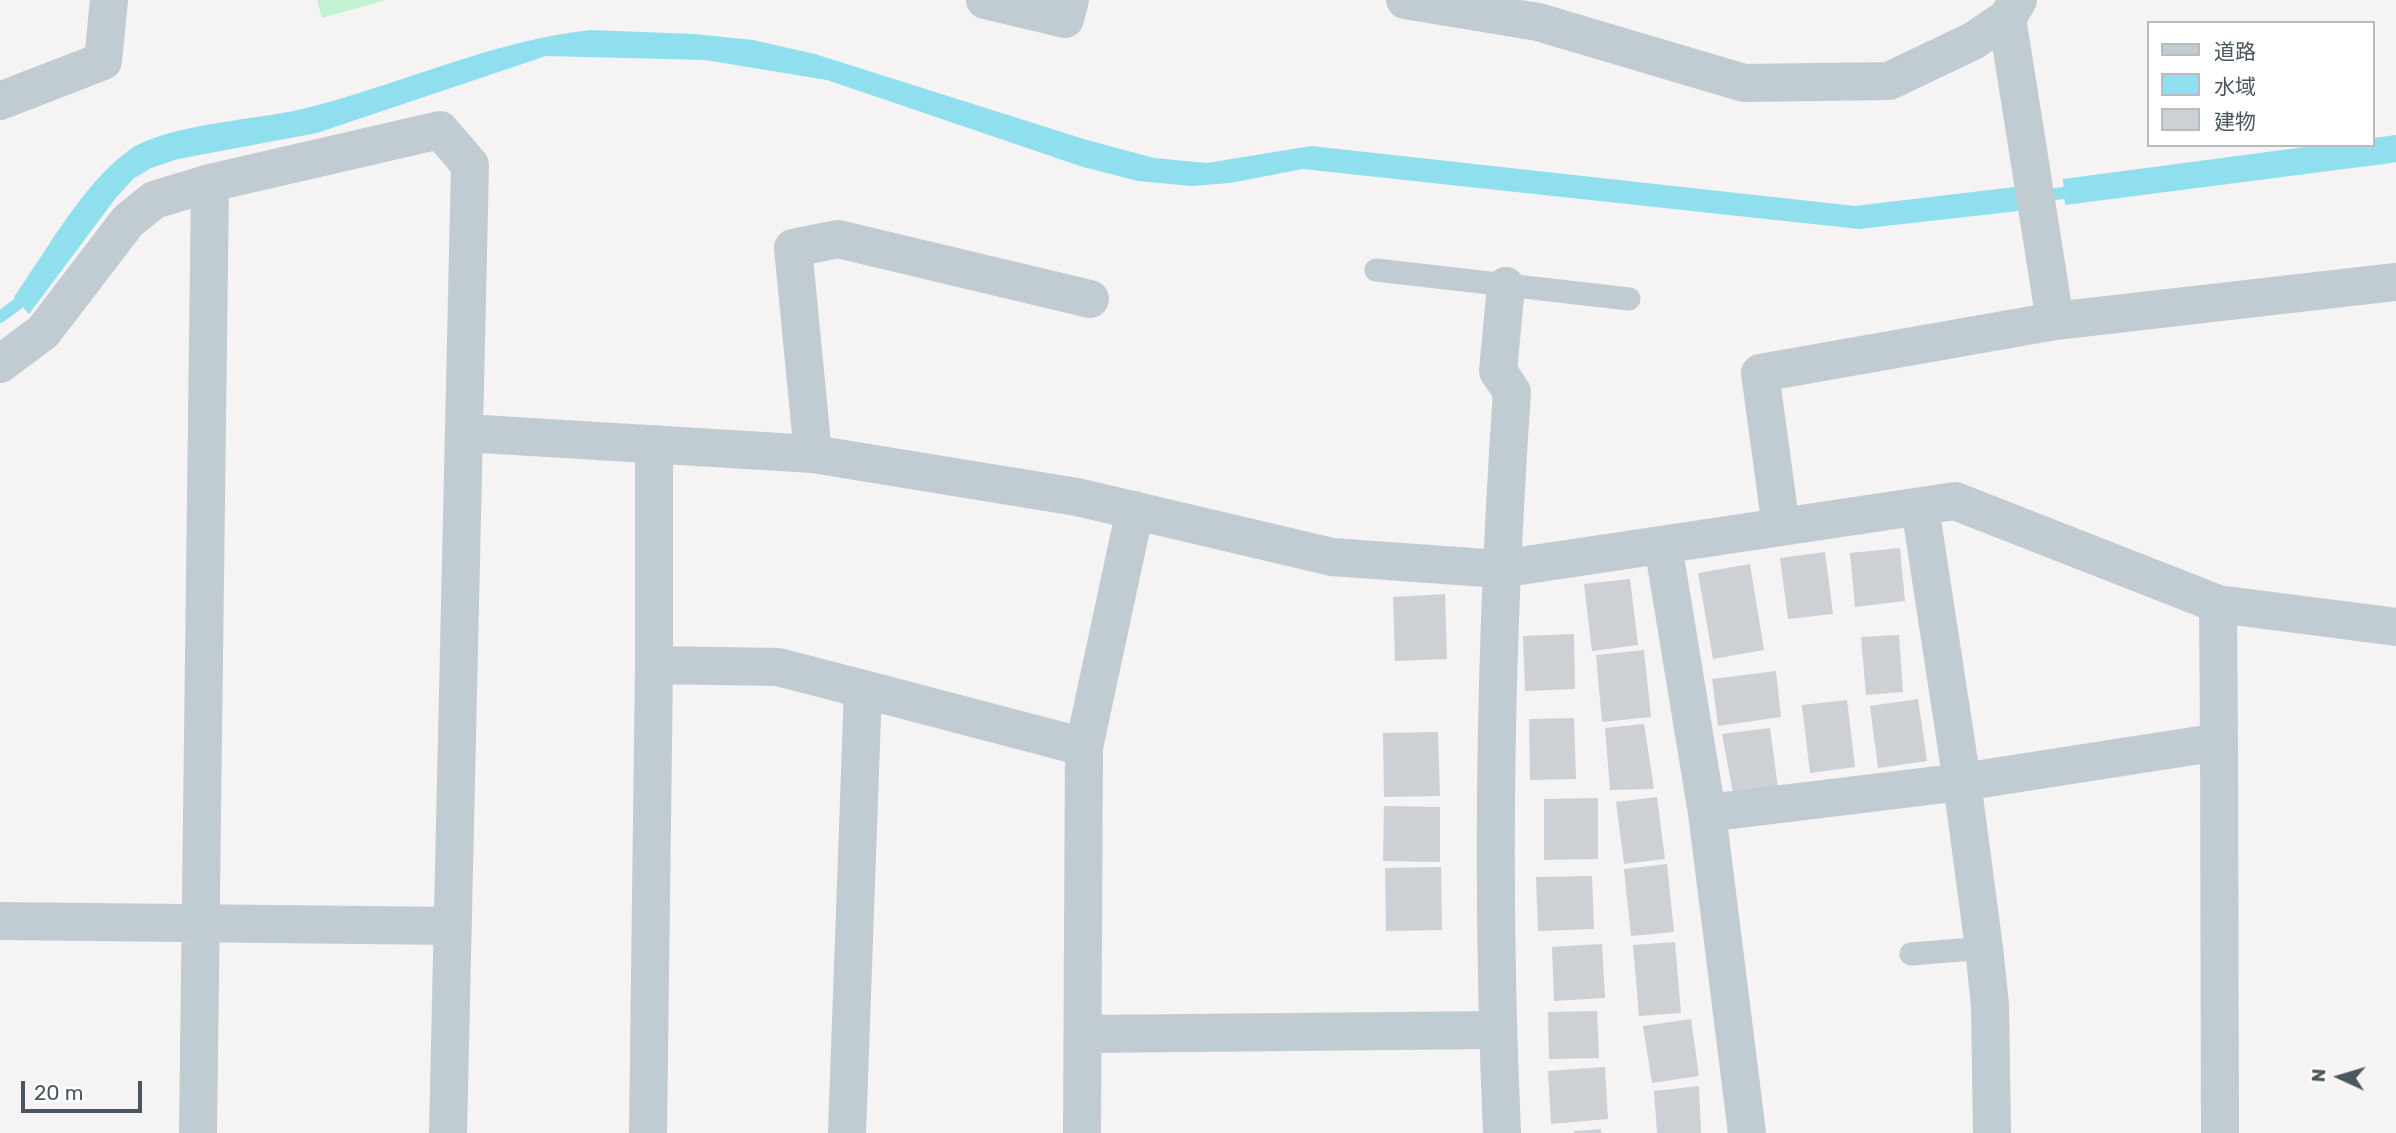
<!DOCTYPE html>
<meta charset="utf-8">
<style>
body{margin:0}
#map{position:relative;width:2396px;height:1133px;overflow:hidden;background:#f5f3f3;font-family:Rubik,"Noto Sans JP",sans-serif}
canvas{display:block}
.legend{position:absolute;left:2147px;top:21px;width:228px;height:126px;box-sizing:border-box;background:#fff;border:2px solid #b7bcc0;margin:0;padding:9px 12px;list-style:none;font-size:21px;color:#4a5761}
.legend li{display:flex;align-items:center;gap:14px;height:35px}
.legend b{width:35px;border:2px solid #b7bcc0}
.north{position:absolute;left:2305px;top:1042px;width:70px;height:70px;-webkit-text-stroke:5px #fff;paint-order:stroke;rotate:274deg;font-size:19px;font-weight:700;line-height:28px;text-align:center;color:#4a5761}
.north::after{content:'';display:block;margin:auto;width:24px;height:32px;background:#4a5761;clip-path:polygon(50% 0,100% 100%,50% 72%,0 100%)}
.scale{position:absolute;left:21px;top:1081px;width:121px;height:32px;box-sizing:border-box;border:4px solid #4a5761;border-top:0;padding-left:9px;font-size:21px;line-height:24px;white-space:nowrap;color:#4a5761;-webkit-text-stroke:5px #fff;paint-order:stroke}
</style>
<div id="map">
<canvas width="2396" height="1133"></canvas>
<ul class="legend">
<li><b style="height:9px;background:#c1cbd2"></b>道路</li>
<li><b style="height:19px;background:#8fdfef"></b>水域</li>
<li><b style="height:19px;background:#cdd0d5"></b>建物</li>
</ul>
<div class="north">N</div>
<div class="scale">20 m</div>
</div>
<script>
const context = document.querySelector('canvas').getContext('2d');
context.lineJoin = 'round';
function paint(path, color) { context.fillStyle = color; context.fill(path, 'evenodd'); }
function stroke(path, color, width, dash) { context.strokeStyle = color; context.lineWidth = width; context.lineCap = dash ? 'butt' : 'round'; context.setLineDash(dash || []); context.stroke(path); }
paint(new Path2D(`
 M317 0H383V1L322 18Z`), '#c2f2d2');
paint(new Path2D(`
 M590 30 694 34 753 40 815 54 1087 140 1154 158 1207 163 1311 146 1855 206 2023 186 2027 210 1859 229 1303 169 1230 183 1192 186 1138 181 1083 167 827 80 705 60 546 56 317 133 178 159 151 168 133 179 115 199 29 314 14 297C47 250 82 185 128 151 163 125 253 120 298 110 396 87 489 41 590 30Z
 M2396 135V162L2391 163 2065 205 2063 179 2320 145H2373V138Z`), '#8fdfef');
stroke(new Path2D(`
 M2039 196 2080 191
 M0 317 31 294`), '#8fdfef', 12);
paint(new Path2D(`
 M1900 548 1905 601 1855 607 1850 553Z
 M1825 552 1833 614 1788 619 1780 558Z
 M1750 564 1764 650 1713 659 1698 573Z
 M1630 579 1638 645 1592 651 1584 584Z
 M1445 594 1447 659 1395 661 1393 597Z
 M1574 634 1575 689 1525 691 1523 636Z
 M1899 635 1903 692 1866 695 1861 637Z
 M1644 650 1651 717 1602 722 1596 655Z
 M1776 671 1781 717 1718 726 1712 679Z
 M1918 699 1927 761 1878 768 1870 706Z
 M1847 700 1855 767 1810 773 1802 705Z
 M1574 718 1576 779 1530 780 1529 719Z
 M1644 724 1654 789 1610 790 1605 728Z
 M1770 728 1778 788 1733 793 1722 734Z
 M1438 732 1440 796 1384 797 1383 733Z
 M1657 797 1665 859 1624 864 1616 802Z
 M1598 798V859L1544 860V799Z
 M1384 806 1440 807V862L1383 861Z
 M1667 864 1674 932 1631 936 1624 869Z
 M1441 867 1442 930 1386 931 1385 868Z
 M1592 876 1594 929 1538 931 1536 877Z
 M1675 942 1681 1013 1639 1016 1633 945Z
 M1602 944 1605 998 1554 1001 1552 947Z
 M1597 1011 1599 1058 1549 1059 1548 1012Z
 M1691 1019 1699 1076 1652 1083 1643 1026Z
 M1605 1067 1608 1119 1551 1124 1548 1071Z
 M1699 1086 1701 1133H1657L1654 1091Z
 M1601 1129V1133H1574V1131Z`), '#cdd0d5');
stroke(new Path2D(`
 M1376 270 1629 299
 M1911 954 1984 948`), '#c1cbd2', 23);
stroke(new Path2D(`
 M985 0 1065 19 1070 0
 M1405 0 1538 22 1744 83 1889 81 1973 41 2007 18 2018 0
 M0 101 103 61 109 0
 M2055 321 2396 282
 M0 364 43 332 128 221 154 200 210 183 440 130 470 165 448 1133
 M465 433 813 454 1077 497 1332 557 1500 569 1955 501 2218 604 2396 627
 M654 444V665
 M813 454 793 248 838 239 1090 299
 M1920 507 1962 782 1984 948 1990 1005 1992 1133
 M1781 527 1760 373 2055 321 2007 18
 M1663 545 1707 813 1747 1133
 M2218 604 2219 742
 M1707 813 1962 782 2219 742 2220 1133
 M0 921 453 926
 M1084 1034 1497 1030
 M198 1133 210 183
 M648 1133 654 665 778 667 863 689
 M847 1133 863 689 1084 747
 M1082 1133 1084 747 1135 510
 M1502 1133C1491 888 1495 637 1512 392L1498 371 1506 286`), '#c1cbd2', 38);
</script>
